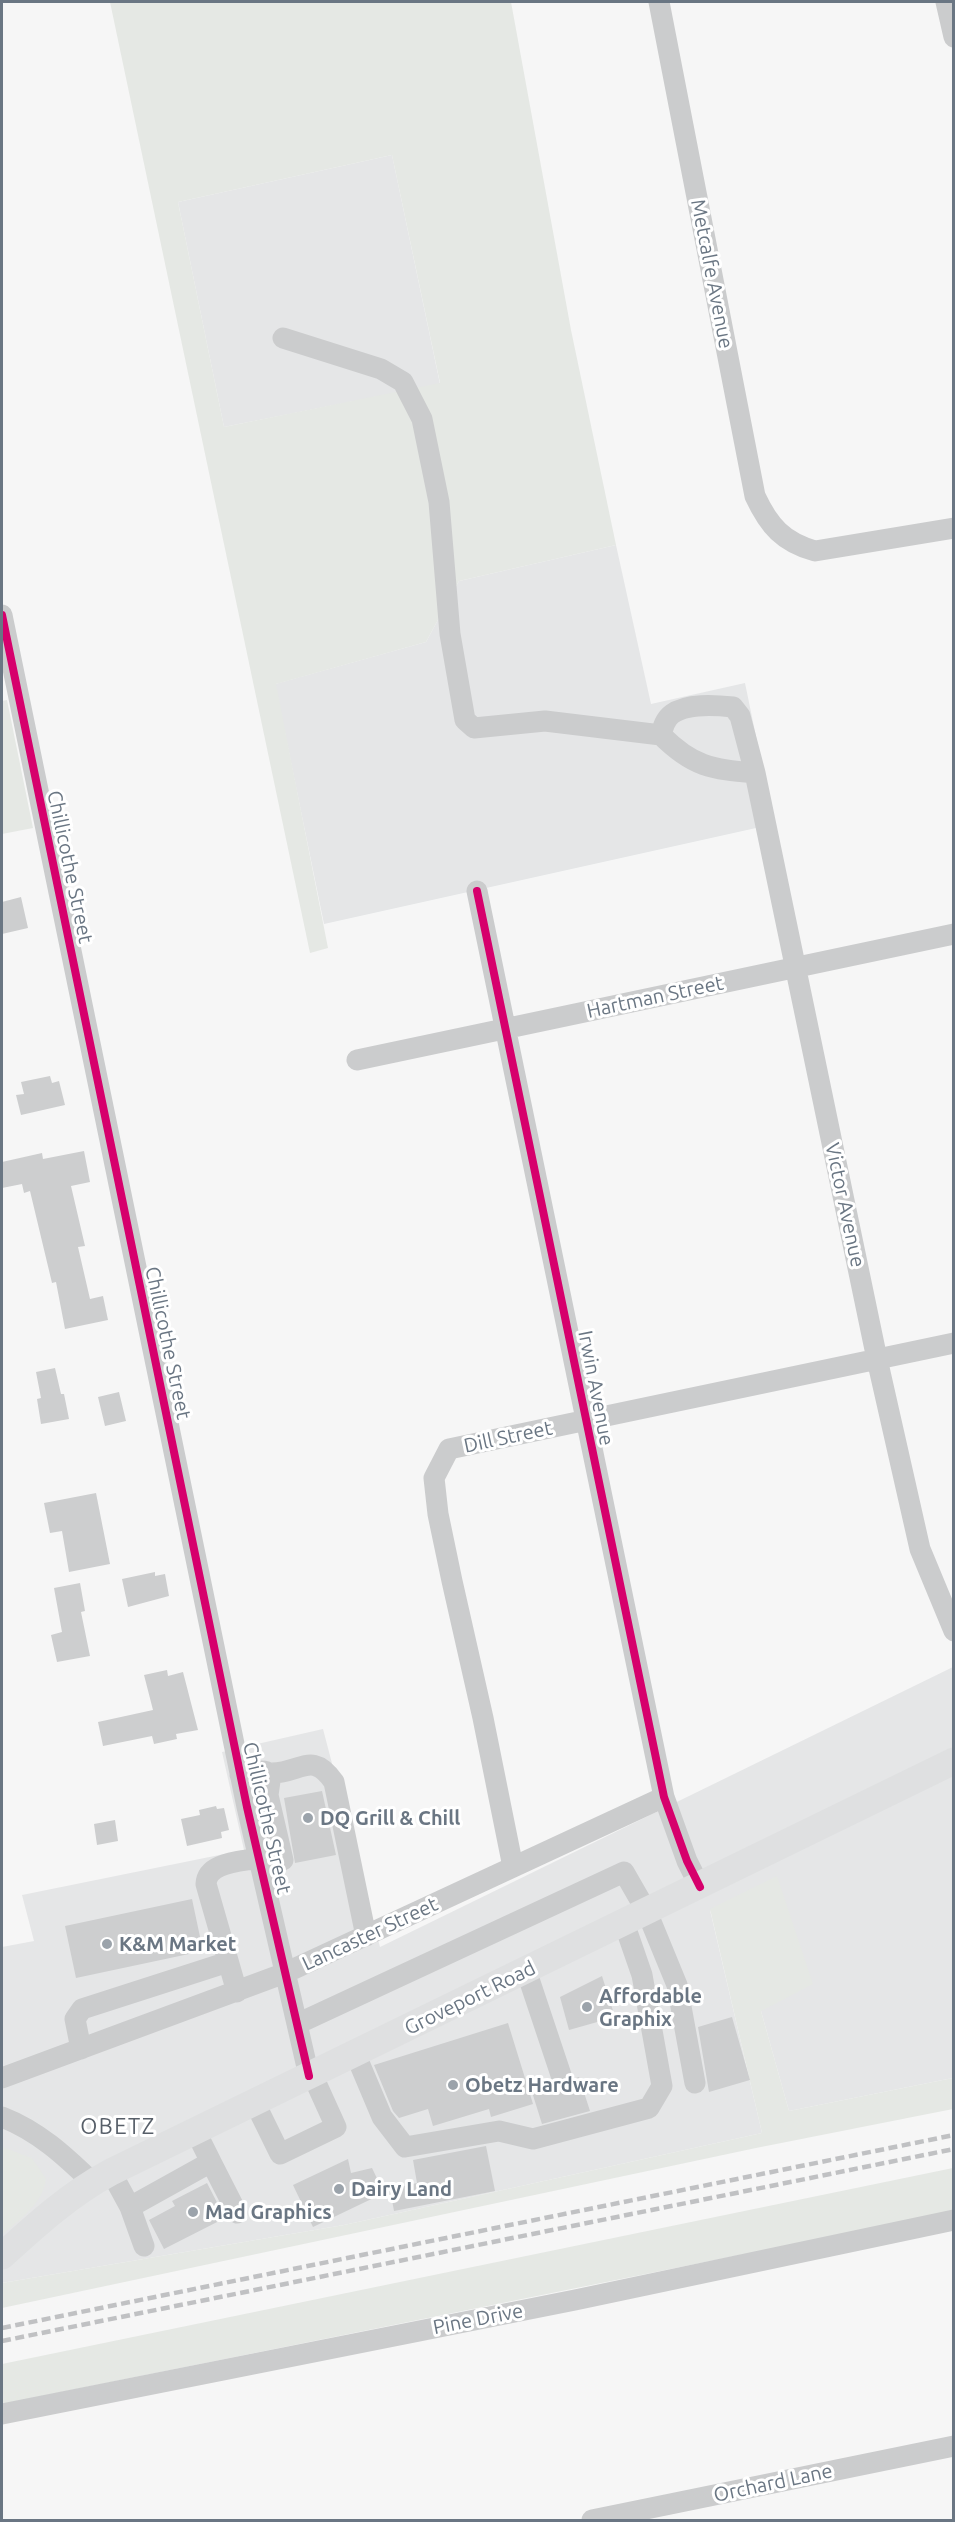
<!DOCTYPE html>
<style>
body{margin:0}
#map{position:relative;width:955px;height:2522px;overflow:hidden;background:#f6f6f6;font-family:Ubuntu,sans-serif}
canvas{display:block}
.frame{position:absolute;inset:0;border:3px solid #6a7683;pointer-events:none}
</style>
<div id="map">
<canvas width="955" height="2522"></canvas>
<div class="frame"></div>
</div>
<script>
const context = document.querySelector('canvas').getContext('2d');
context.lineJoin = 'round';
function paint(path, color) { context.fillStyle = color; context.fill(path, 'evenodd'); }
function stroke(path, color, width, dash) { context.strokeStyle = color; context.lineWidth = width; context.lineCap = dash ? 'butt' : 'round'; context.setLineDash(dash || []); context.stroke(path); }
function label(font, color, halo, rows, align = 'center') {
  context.font = font + ' Ubuntu,sans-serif'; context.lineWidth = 6; context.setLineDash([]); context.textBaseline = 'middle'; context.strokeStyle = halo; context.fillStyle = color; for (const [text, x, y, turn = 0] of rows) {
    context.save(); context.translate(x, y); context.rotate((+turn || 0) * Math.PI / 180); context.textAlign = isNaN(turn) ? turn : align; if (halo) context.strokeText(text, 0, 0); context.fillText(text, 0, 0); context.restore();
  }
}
paint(new Path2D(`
 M392 155 440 384 224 427 178 202Z
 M616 545 651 704 745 683 774 824 324 924 275 684 426 642 459 581Z
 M953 1667V2078L789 2111 761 2011 710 1910 762 2133 344 2225 2 2283V1947L34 1941 22 1895 244 1850 222 1752 323 1729 380 1947Z`), '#e5e6e7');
paint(new Path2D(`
 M110 2H511L571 330 616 545 459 581 426 642 276 684 328 948 310 953ZM392 155 440 383 224 427 178 202Z
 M7 700 33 828 2 834V701Z
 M777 1876 813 1984 761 2011 789 2111 953 2078V2109L756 2148 2 2308V2283L344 2225 762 2133 710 1909Z
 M2 2147 32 2158 46 2179C42 2205 21 2218 2 2235Z
 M953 2168V2212L2 2404V2364Z`), '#e5e8e4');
paint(new Path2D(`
 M21 897 28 928 2 934V902Z
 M50 1076 52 1083 59 1081 65 1105 21 1115 16 1095 24 1094 21 1082Z
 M84 1151 90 1182 71 1186 85 1246 78 1247 90 1299 103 1296 108 1320 65 1329 56 1282 52 1283 30 1191 24 1193 22 1184 2 1188V1162L42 1153 43 1159Z
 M55 1368 61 1394H64L69 1419 41 1424 37 1399 41 1398 36 1372Z
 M119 1392 126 1421 105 1426 98 1397Z
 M96 1493 110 1564 69 1572 62 1531 50 1533 44 1503Z
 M155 1572V1576L165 1574 169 1596 128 1607 122 1579Z
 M80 1583 85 1611 81 1612 90 1656 57 1662 51 1635 62 1632 54 1588Z
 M167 1670 168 1676 183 1672 198 1730 176 1734 177 1739 154 1744 152 1736 103 1746 98 1722 153 1710 144 1675Z
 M322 1791 336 1855 295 1863 284 1798Z
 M216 1806 217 1809 224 1808 229 1830 221 1832 222 1838 187 1846 181 1819 200 1815 199 1810Z
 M115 1820 118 1841 97 1845 94 1824Z
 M192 1899 203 1951 76 1978 65 1926Z
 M602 1976 615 2017 569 2030 560 1997Z
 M732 2017 750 2080 709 2092 698 2027Z
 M508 2023 533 2104 491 2117 489 2109 433 2126 428 2109 399 2118 393 2111 374 2065Z
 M579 2077 590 2111 542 2124 532 2092 554 2085 564 2087 573 2079Z
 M486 2146 495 2191 394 2211 390 2189 417 2183 413 2160Z
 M348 2159 351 2173 372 2168 384 2193 313 2227 293 2185Z
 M207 2183 225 2218 164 2249 149 2220 175 2206 172 2201Z`), '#cdcecf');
stroke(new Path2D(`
 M659 2 755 496C769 526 783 542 815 551L954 528
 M946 2 954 37
 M283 338 381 369 403 382 422 419 439 502 450 634 465 720 474 728 545 721 661 735C663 727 665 719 672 714 687 703 715 705 733 707L740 716 755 773 877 1359 920 1549 954 1631
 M2 615 247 1807 309 2076
 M661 735C693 767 711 769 755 773
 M477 891 664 1797 687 1861 700 1887
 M357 1060 954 934
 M240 1775C247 1774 257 1770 263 1771 270 1772 265 1773 272 1773 301 1773 312 1750 334 1782L366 1936
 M261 1867 283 1860 268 1795 271 1774
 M513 1867 483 1718 452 1581 438 1514 434 1478 449 1449 954 1343
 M526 1970 561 2075
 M237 1992 206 1884C207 1862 240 1862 259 1858
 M297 2024 624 1872 647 1912 677 1985 695 2083
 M81 2049 75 2019 82 2009 228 1962
 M355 2053 382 2117 405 2147 499 2131 533 2139 649 2108 662 2086 642 1975 624 1923
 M2 2078 285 1973 664 1797
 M254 2101 280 2154 336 2127 312 2074
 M2 2117C38 2131 64 2155 92 2182
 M211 2162 237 2213
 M111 2172 130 2207 211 2162 195 2130
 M130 2207 144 2246
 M2 2414 575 2300 954 2220
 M592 2520 954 2446`), '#cbcccd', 21);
stroke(new Path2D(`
 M2 2256C36 2225 70 2194 111 2172L954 1761`), '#dfe0e1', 27);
stroke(new Path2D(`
 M2 2328 954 2135
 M2 2341 954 2149`), '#c0c1c3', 4.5, [9, 4.5]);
stroke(new Path2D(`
 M2 615 247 1807 309 2076
 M477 891 664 1797 687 1861 700 1887`), '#d6006c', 8);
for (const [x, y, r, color] of [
 [308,1818,6,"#9ba3ab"],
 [107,1944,6,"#9ba3ab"],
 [587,2007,6,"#9ba3ab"],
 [453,2085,6,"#9ba3ab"],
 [339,2189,6,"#9ba3ab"],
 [193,2212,6,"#9ba3ab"]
]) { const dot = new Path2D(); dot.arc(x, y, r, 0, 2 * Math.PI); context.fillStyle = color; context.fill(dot); stroke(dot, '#fff', 2); }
label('20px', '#6a7683', '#fff', [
 ["Metcalfe Avenue",712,274,79],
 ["Chillicothe Street",70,867,78],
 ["Hartman Street",655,997,-12],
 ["Victor Avenue",845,1205,78],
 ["Chillicothe Street",168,1343,78],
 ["Irwin Avenue",596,1388,79],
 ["Dill Street",508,1437,-12],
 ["Chillicothe Street",267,1818,77],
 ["Lancaster Street",370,1934,-25],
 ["Groveport Road",470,1998,-26],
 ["Pine Drive",478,2319,-11],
 ["Orchard Lane",773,2483,-12]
]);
label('bold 20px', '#6a7683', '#fff', [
 ["DQ Grill & Chill",320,1818],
 ["K&M Market",119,1944],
 ["Affordable",599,1996],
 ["Graphix",599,2019],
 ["Obetz Hardware",465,2085],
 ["Dairy Land",351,2189],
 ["Mad Graphics",205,2212]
], 'left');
context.letterSpacing = '1.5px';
label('22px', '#575f69', '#fff', [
 ["OBETZ",118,2127]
]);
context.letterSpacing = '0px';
</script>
